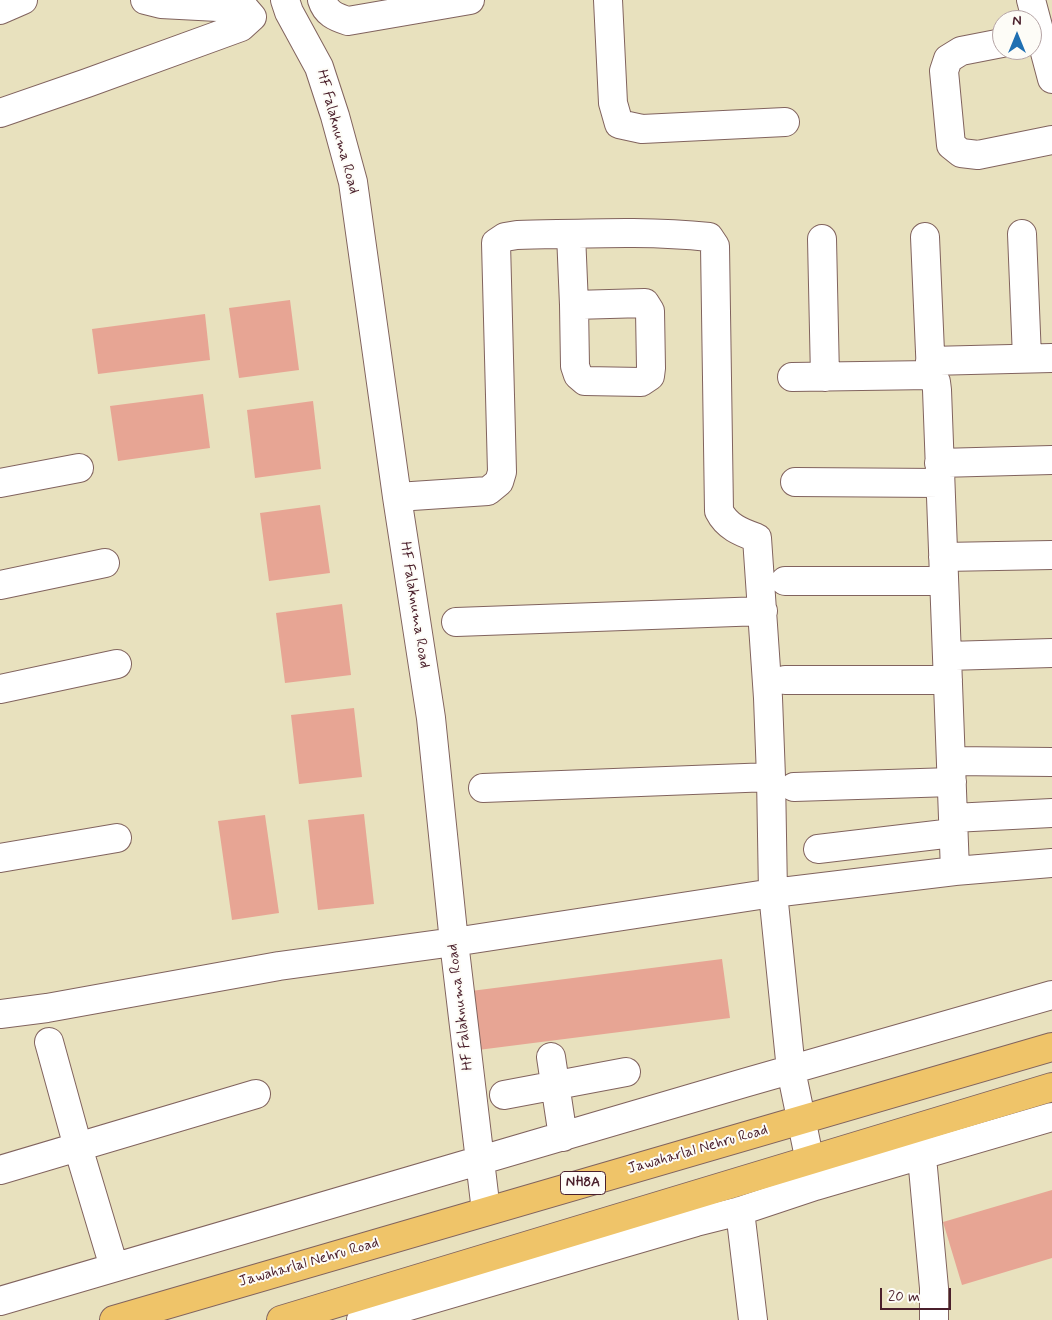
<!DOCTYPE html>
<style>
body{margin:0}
#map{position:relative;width:1052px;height:1320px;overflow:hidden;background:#e8e1be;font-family:Mynerve,sans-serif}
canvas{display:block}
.north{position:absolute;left:992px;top:10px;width:50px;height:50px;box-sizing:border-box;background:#fdfcf7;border:1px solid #b5a4a5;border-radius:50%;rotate:0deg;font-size:14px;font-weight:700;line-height:20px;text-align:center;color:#4a1f2b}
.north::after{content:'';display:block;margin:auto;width:18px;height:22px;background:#1f6fb2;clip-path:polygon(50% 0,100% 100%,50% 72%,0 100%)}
.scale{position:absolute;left:880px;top:1288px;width:71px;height:22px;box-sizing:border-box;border:2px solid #4a1f2b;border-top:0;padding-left:6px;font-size:15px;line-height:18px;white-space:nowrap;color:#4a1f2b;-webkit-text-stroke:4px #fdfcf7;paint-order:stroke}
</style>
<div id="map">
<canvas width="1052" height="1320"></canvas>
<div class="north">N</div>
<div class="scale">20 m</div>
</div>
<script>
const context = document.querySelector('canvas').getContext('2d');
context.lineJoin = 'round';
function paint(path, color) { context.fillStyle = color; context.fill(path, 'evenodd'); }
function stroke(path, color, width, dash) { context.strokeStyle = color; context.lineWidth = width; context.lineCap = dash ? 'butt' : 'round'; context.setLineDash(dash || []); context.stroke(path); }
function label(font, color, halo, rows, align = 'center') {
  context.font = font + ' Mynerve,sans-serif'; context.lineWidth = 4; context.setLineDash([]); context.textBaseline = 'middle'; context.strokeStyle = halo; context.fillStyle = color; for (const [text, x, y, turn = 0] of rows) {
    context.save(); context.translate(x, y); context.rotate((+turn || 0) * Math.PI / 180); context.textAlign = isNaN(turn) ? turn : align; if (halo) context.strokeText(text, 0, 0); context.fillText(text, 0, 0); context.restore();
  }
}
paint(new Path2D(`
 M290 300 299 370 239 378 229 308Z
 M205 314 210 360 98 374 92 329Z
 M203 394 210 448 118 461 110 406Z
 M313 401 321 469 255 478 247 410Z
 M320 505 330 573 269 581 260 513Z
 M342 604 351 675 285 683 276 613Z
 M354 708 362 777 299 784 291 715Z
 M364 814 374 904 318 910 308 820Z
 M265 815 279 913 232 920 218 821Z
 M722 959 730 1018 478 1050 471 991Z
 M1052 1190V1258L962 1285 943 1222Z`), '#e7a594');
const minor = new Path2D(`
 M285 0 289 12 319 67 335 116 353 182 397 497 431 718 454 942 486 1211
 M322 0C326 13 335 17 348 21L470 0
 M608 0 613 103 619 124 642 129 785 122
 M1031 0 1052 79
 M0 10 23 0
 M1002 43 961 51 948 59 944 71 951 145 961 153 978 155 1052 140
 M0 113 87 83 241 27 252 17 246 10 237 8 161 4 145 0
 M571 234 574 305 575 366 578 375 585 381 641 382 650 376 651 368 650 311 645 303 574 305
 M1022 234 1027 358
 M822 239 825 377
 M930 361 1052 358
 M931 375 936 382 937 390 955 871
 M792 377 931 375 925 237
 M939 463 1052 460
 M795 482 940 483
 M0 483 79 468
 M397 497 488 491 499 482 502 472 496 243 505 237 517 235C580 234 646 230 709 237L715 246 719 511C727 527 741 532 757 538L768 698 771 777 773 893 791 1070 815 1186
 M943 557 1052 555
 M785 581H944
 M0 585 105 563
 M456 622 763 611
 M947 656 1052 653
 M785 680H948
 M0 689 117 664
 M951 761 1052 762
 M794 787 952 782
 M483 788 771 777
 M953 818 1052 813
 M818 849 953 833
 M0 858 117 838
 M0 1014 47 1008 279 966 454 942 773 893 955 871 1052 863
 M49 1042 78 1147 114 1267
 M551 1057 563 1137
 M504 1095 626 1072
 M915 1138 923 1168 934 1288V1320
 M0 1170 256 1094
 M740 1211 753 1320
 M0 1301 744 1083 1052 995
 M361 1320 696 1222 740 1211 815 1186 1052 1117`);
const major = new Path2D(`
 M114 1320 1052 1047
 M281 1320 1052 1087`);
stroke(minor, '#81635e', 30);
stroke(major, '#81635e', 30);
stroke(minor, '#fff', 28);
stroke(major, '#efc469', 28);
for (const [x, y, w] of [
 [583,1183,45]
]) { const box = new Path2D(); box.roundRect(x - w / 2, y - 11.5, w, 23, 4); context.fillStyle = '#fdfcf7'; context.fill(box); stroke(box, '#4a1f2b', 1); }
label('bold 14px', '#4a1f2b', null, [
 ["NH8A",583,1183]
]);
label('15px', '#4a1f2b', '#fdfcf7', [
 ["HF Falaknuma Road",337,132,75],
 ["HF Falaknuma Road",414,605,81],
 ["HF Falaknuma Road",461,1007,-97],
 ["Jawaharlal Nehru Road",698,1150,-16],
 ["Jawaharlal Nehru Road",309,1263,-16]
]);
</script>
